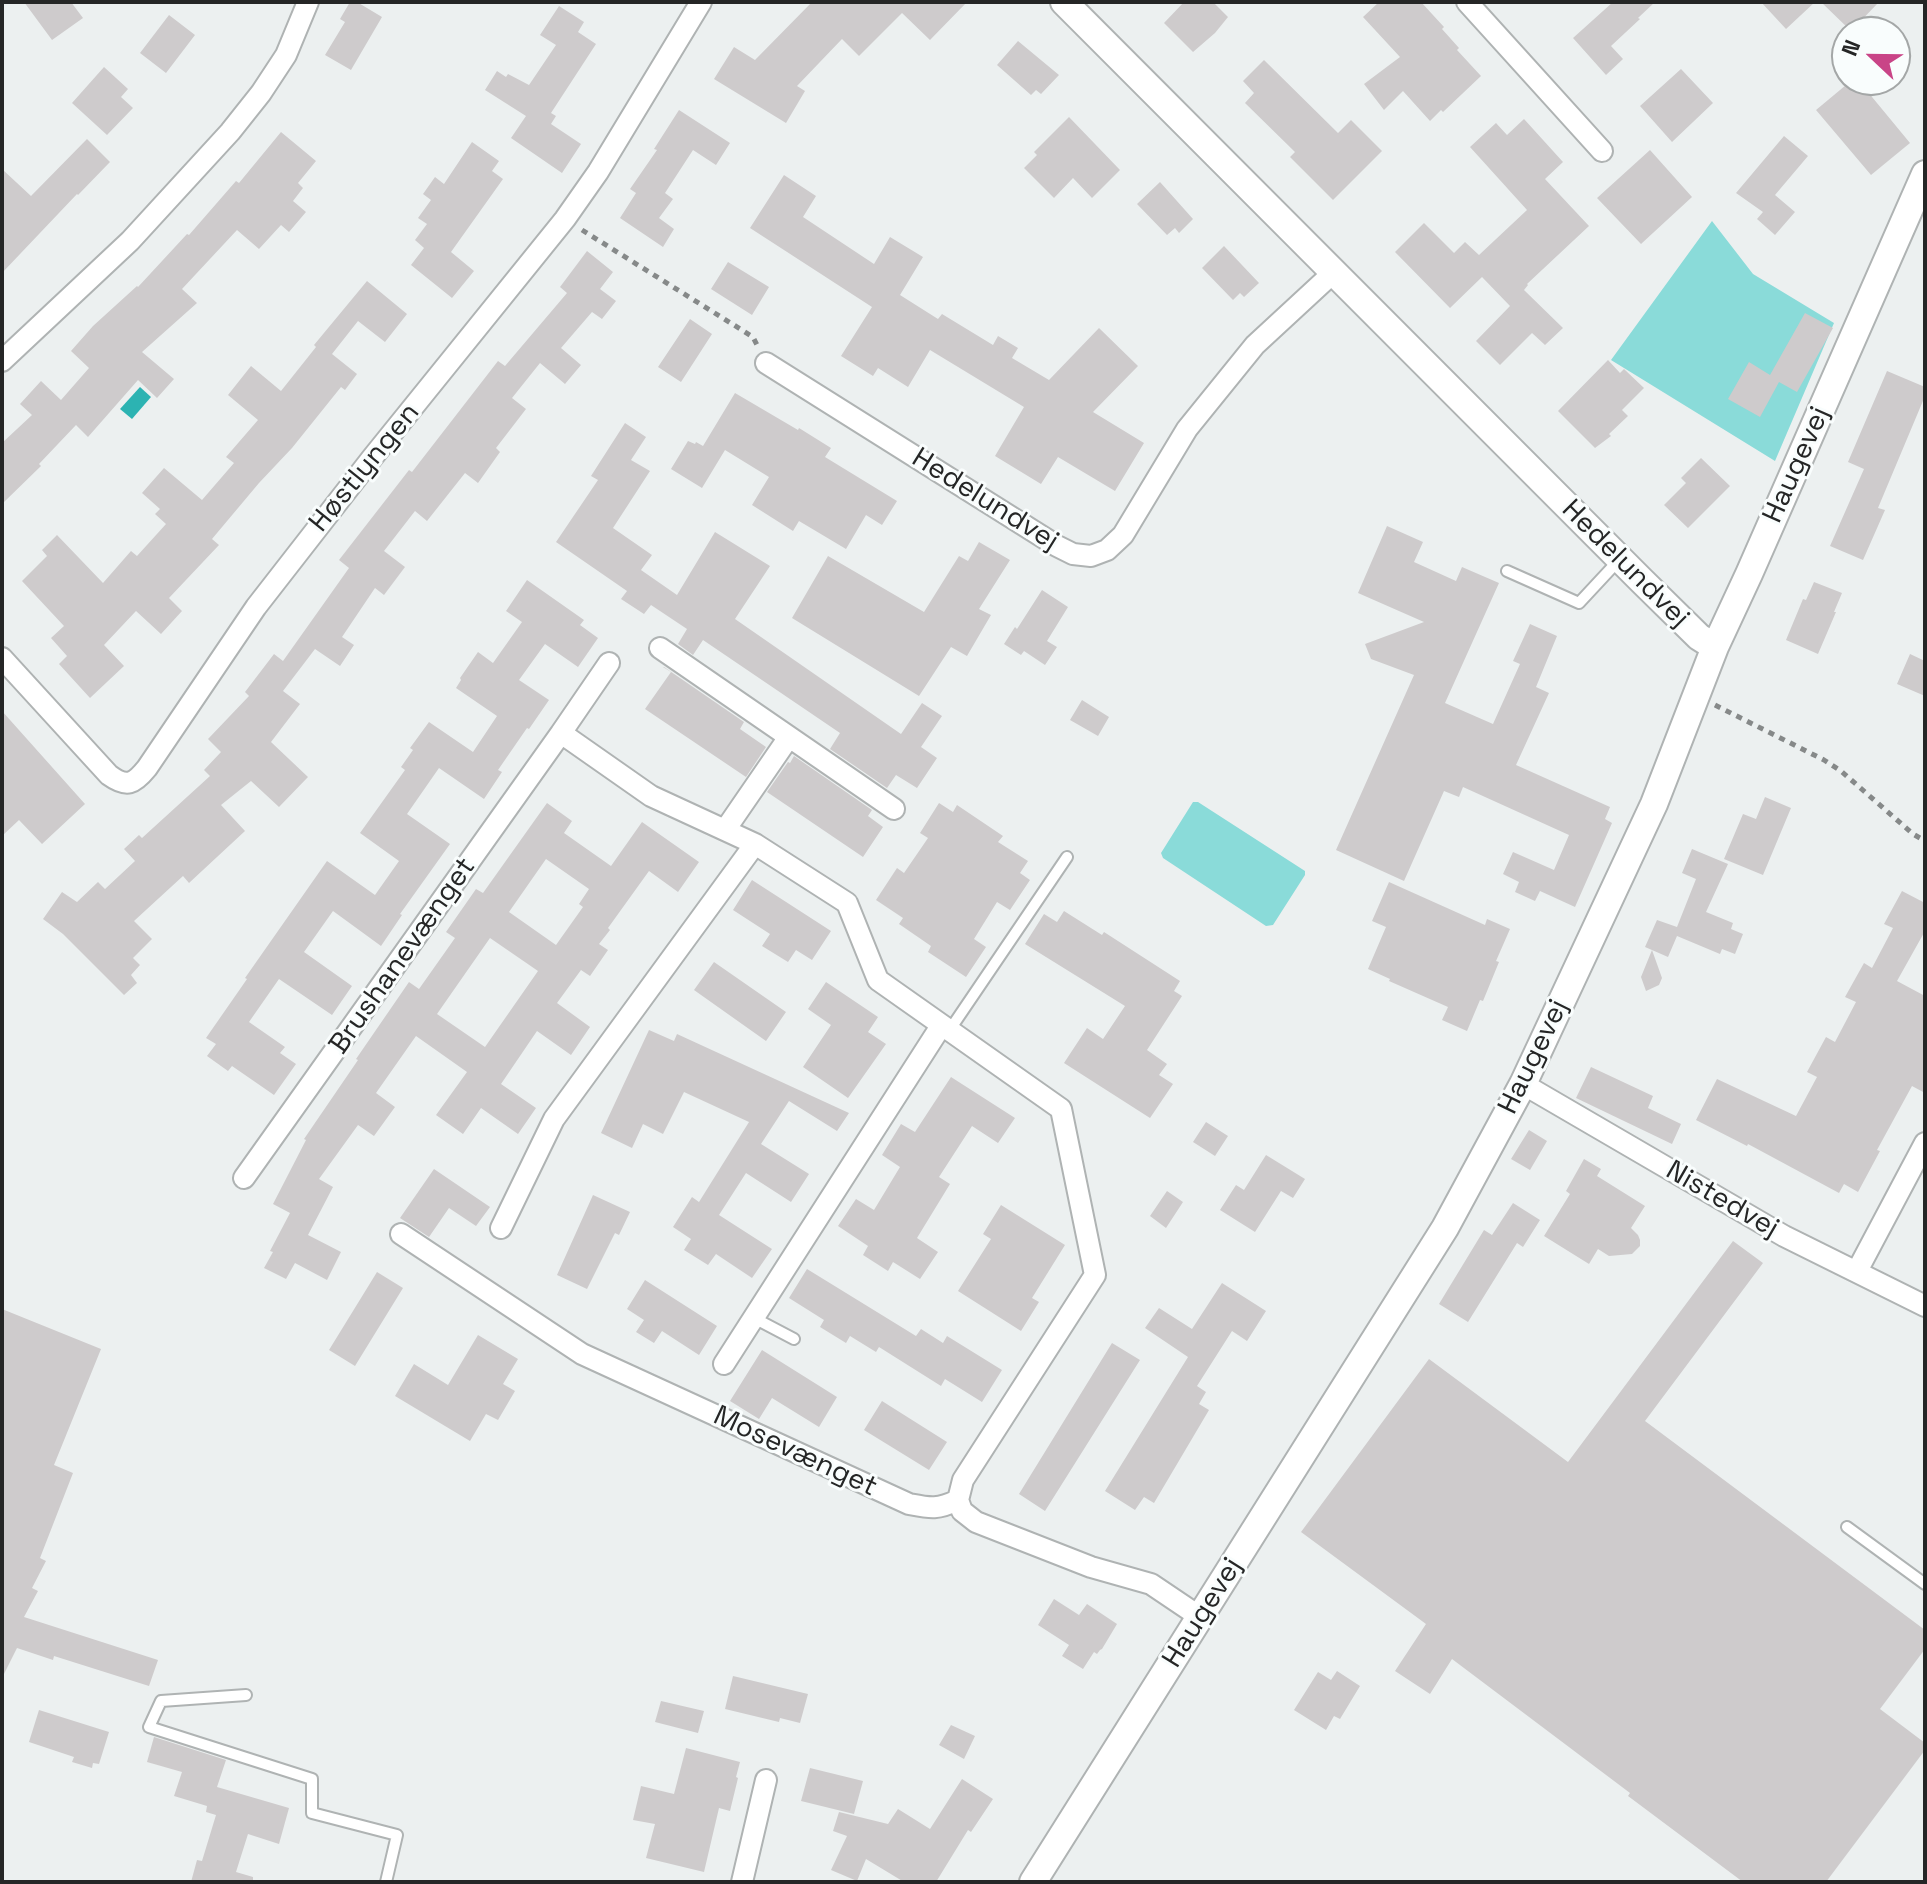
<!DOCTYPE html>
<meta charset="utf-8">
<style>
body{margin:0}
#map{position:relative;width:1927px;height:1884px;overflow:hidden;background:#ecf0f0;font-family:"Space Grotesk",sans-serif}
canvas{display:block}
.frame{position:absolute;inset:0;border:4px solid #252626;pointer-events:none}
.north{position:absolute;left:1831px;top:16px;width:80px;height:80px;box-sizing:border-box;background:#f9fdfd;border:2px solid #a4a7a7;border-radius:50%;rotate:292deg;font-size:22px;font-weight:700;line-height:32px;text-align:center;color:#252626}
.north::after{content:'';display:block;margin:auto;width:28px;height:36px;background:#c94487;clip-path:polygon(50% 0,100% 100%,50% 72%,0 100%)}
</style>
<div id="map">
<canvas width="1927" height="1884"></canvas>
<div class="frame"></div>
<div class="north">N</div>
</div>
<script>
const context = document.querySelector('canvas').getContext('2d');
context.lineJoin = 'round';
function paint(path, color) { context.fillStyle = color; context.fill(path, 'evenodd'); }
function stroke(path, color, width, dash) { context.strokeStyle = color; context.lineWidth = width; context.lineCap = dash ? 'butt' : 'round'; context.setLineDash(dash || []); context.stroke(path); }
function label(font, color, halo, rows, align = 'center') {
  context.font = font + ' "Space Grotesk",sans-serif'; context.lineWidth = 6; context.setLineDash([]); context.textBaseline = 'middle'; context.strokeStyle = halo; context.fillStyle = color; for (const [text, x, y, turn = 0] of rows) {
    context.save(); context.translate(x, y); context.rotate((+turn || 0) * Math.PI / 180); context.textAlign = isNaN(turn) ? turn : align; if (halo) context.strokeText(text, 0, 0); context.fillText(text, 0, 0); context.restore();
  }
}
paint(new Path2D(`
 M1712 221 1753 274 1834 323 1775 461 1611 360Z
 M1193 802H1198L1305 871V875L1273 925 1266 926 1163 858 1161 853Z`), '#8adbd9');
paint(new Path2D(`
 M140 387 151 397 132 419 120 409Z`), '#2cb3b2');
paint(new Path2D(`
 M24 2H71L83 18 52 40Z
 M350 2H357L382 17 351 70 325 55 345 22 340 19Z
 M812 2H967L930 40 902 13 859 56 842 39 797 86 805 91 786 123 714 79 734 47 755 60Z
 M1184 2H1213L1228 17 1215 33 1193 52 1164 23Z
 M1379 2H1421L1444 27 1442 29 1459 48 1457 50 1481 76 1443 112 1441 110 1430 121 1403 91 1384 110 1364 84 1400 57 1363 17Z
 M1613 2H1655L1638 18 1640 19 1611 46 1623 59 1606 75 1573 38Z
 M1761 2H1815L1786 29Z
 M1821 2H1879L1851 31Z
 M559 6 584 22 578 32 596 44 551 113 556 116 551 124 581 144 562 173 511 138 526 116 485 90 497 71 506 77 508 74 529 85 556 45 540 35Z
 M169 15 195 35 166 73 140 53Z
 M1018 41 1059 75 1041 94 1036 90 1031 95 997 65Z
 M1264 60 1338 133 1351 120 1382 151 1333 200 1290 157 1295 152 1245 103 1254 93 1243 81Z
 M104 67 128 89 121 97 133 108 107 135 72 103Z
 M1681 69 1713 103 1672 142 1640 106Z
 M1852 80H1858L1910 143 1871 175 1816 110Z
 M679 110 730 143 716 165 693 150 665 193 673 199 659 218 674 229 663 247 620 218 636 193 630 189 657 150 654 149Z
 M1069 117 1120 170 1092 198 1073 178 1054 198 1024 168 1037 155 1034 152Z
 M1524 119 1563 162 1545 179 1589 226 1527 284 1528 285 1524 290 1563 328 1545 345 1532 333 1500 365 1476 341 1510 306 1482 277 1450 308 1395 252 1424 223 1454 253 1465 242 1479 255 1527 210 1470 147 1496 123 1507 135Z
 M281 132 316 161 298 183 303 188 293 201 306 212 289 232 281 225 259 249 237 230 182 289 197 303 142 352 174 379 157 398 138 380 88 437 76 425 39 464 41 466 2 504V443L32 415 20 404 41 381 61 400 89 368 71 351 93 326 137 286 138 287 187 234 189 235 236 181 239 183Z
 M1784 136 1808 156 1775 195 1795 212 1775 235 1757 219 1763 212 1736 193Z
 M87 139 110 162 78 195 77 194 2 273V169L31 196Z
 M472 142 499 161 492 171 503 179 451 252 474 271 452 298 411 265 424 248 415 240 427 224 418 218 431 200 423 194 435 177 444 184Z
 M1650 150 1692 197 1641 244 1597 198Z
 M784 175 816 196 803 217 874 264 890 237 923 257 900 295 938 319 942 314 993 345 998 336 1018 348 1012 358 1049 380 1099 328 1138 366 1093 412 1144 443 1115 491 1058 457 1041 484 995 456 1024 407 930 350 908 387 878 368 873 376 841 356 872 307 750 228Z
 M1160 182 1193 219 1179 233 1175 228 1167 235 1137 204Z
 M1224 246 1259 283 1244 297 1240 293 1233 300 1202 268Z
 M587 251 613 272 600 289 616 301 602 319 592 312 561 348 581 365 565 384 540 363 512 398 526 409 496 448 500 452 478 483 465 473 427 521 415 511 384 551 405 567 384 595 375 588 342 637 354 645 340 666 315 649 283 691 300 704 271 742 308 777 279 807 251 781 221 805 245 831 189 883 183 876 134 921 152 939 133 958 140 965 131 975 137 983 124 995 63 934 43 919 62 892 77 902 98 882 105 889 135 861 124 849 139 835 142 838 210 776 204 770 221 752 208 739 249 696 245 692 274 654 283 661 349 568 339 560 409 470 412 472 498 361 505 366 567 293 560 287Z
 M728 262 769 287 752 315 711 289Z
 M367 281 407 314 385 342 358 321 332 354 357 374 345 390 341 387 292 448 259 483 212 539 219 545 169 598 182 611 161 634 136 611 104 645 124 666 90 698 59 664 67 656 51 638 64 626 22 581 47 556 42 550 57 535 103 583 131 551 137 556 166 524 155 514 160 509 142 493 164 468 202 500 234 463 226 457 258 420 228 395 251 366 281 391 316 347 314 345Z
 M1805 313 1833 328 1797 392 1779 382 1760 417 1728 399 1749 362 1770 375Z
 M690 319 712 334 681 382 658 367Z
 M1608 360 1620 373 1624 369 1644 388 1622 410 1628 416 1609 434 1611 436 1595 448 1558 411Z
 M1887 371 1925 387V396L1878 508 1885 510 1863 560 1830 546 1864 469 1848 462Z
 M735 393 798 430 799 428 831 448 825 457 897 501 882 525 866 515 846 549 799 521 793 531 752 505 769 477 725 450 702 488 671 469 688 441 695 444 696 442 703 446Z
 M625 423 646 437 631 460 650 471 613 528 652 555 641 570 677 595 715 532 770 566 735 619 901 734 922 703 942 716 921 747 937 758 917 788 896 775 887 788 830 749 840 733 703 640 693 655 678 644 687 629 651 605 644 614 621 599 627 591 556 542 598 480 591 476Z
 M1701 458 1730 486 1688 528 1664 505 1686 483 1681 478Z
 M1387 526 1423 542 1414 562 1456 581 1462 567 1499 583 1445 703 1493 724 1520 664 1513 661 1530 624 1557 636 1536 687 1549 693 1516 765 1610 807 1605 819 1612 823 1575 907 1540 891 1535 901 1515 892 1519 882 1503 874 1513 852 1554 870 1569 835 1463 787 1459 797 1444 791 1404 881 1336 850 1414 675 1371 659 1365 644 1424 622 1358 593Z
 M979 542 1010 560 979 609 991 615 967 656 951 647 919 696 792 618 828 556 924 612 959 556 968 561Z
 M527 580 584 620 580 625 598 638 578 667 545 644 519 680 549 700 529 729 527 728 498 770 502 772 484 799 439 768 407 814 450 844 400 914 402 915 381 946 333 911 304 952 352 986 332 1015 279 979 249 1022 285 1047 280 1053 296 1064 274 1095 232 1066 228 1071 207 1056 216 1044 206 1038 247 979 245 978 327 861 375 895 399 861 360 833 405 770 401 767 413 750 410 748 429 722 473 752 497 716 456 688 461 680 460 678 478 652 493 663 522 622 506 611Z
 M1814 582 1842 593 1834 612H1836L1818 654 1786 640 1803 599 1806 600Z
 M1042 590 1068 607 1047 641 1057 647 1045 665 1024 651 1021 655 1004 644 1015 627 1017 629Z
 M1910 654 1925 661V696L1897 684Z
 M663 667H664L744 722 740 729 766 747 746 777 645 709 671 672Z
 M1082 700 1109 717 1098 736 1070 720Z
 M2 711 85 804 42 844 19 820 2 836Z
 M794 756 872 810 868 816 883 827 863 857 767 792 788 762 790 763Z
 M1765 797 1791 808 1763 875 1724 859 1743 814 1756 819Z
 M547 803 572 821 564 833 611 866 642 822 699 862 678 892 649 871 608 928 610 930 599 944 608 950 590 976 581 970 557 1003 590 1027 571 1055 537 1031 501 1084 536 1108 518 1134 481 1108 463 1134 436 1115 467 1072 416 1036 376 1093 395 1107 374 1136 358 1125 319 1179 333 1187 308 1235 341 1252 327 1280 295 1263 286 1279 264 1268 273 1252 270 1251 290 1213 273 1204 306 1140 304 1139 358 1060 356 1059 409 982 419 989 455 938 446 932 476 889 483 893ZM546 859 589 889 579 904 583 907 556 945 509 912ZM490 938 538 971 485 1047 437 1014Z
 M939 803 953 812 957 805 1003 836 998 842 1028 861 1020 873 1030 880 1010 910 997 902 974 939 986 947 966 977 928 952 931 946 899 924 903 918 876 900 897 868 904 873 928 838 920 833Z
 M1692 849 1728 864 1706 912 1733 923 1731 929 1743 934 1735 954 1722 949 1720 954 1677 936 1668 957 1652 950 1662 978 1659 985 1646 991 1641 977 1652 950 1645 947 1657 920 1677 927 1696 879 1682 873Z
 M752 880 831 931 812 960 796 950 788 962 762 946 770 934 733 910Z
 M1389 882 1485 925 1487 919 1510 929 1496 961 1499 962 1483 1001 1480 1000 1467 1031 1442 1020 1448 1007 1389 981 1390 979 1368 969 1386 927 1372 921Z
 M1902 891 1925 903V931L1897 981 1925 996V1093L1912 1086 1877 1150 1880 1151 1858 1192 1844 1184 1839 1193 1748 1144 1747 1146 1696 1120 1717 1079 1796 1116 1817 1077 1807 1072 1826 1037 1835 1042 1856 1002 1845 997 1864 963 1872 968 1893 928 1884 924Z
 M1064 911 1102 935 1104 932 1180 981 1174 991 1182 996 1147 1050 1167 1064 1159 1075 1173 1084 1150 1118 1064 1063 1087 1028 1103 1039 1125 1006 1025 944 1044 914 1057 922Z
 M714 962 786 1012 766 1041 694 990Z
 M826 982 878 1017 868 1032 886 1044 848 1098 803 1067 831 1025 808 1009Z
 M649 1030 674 1041 677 1034 849 1113 837 1131 789 1101 761 1144 809 1174 791 1202 746 1173 719 1215 772 1249 752 1278 716 1254 708 1265 684 1250 691 1239 673 1227 692 1197 699 1202 749 1122 684 1092 663 1134 643 1124 632 1148 601 1133Z
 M1591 1067 1653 1096 1648 1108 1681 1124 1672 1144 1576 1098Z
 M951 1077 1015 1118 998 1143 972 1126 939 1177 950 1184 917 1238 938 1252 920 1279 893 1262 888 1271 863 1255 868 1246 838 1226 856 1199 874 1210 900 1167 882 1155 901 1124 915 1132Z
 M1206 1122 1228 1136 1215 1156 1193 1142Z
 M1529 1130 1547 1141 1530 1170 1511 1159Z
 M1266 1155 1305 1179 1293 1198 1281 1191 1255 1232 1220 1210 1236 1185 1244 1190Z
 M1584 1159 1601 1169 1597 1176 1645 1206 1631 1228 1638 1235 1640 1240V1246L1632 1254 1609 1256 1598 1249 1589 1264 1544 1236 1570 1194 1566 1191Z
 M434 1169 490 1207 476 1226 449 1208 429 1237 400 1218Z
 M1167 1191 1183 1202 1166 1228 1150 1216Z
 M593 1195 630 1212 619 1235 615 1233 587 1289 557 1275Z
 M1513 1203 1540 1220 1523 1247 1517 1243 1468 1322 1439 1304 1484 1230 1492 1235Z
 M1001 1205 1065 1245 1032 1298 1039 1302 1021 1331 958 1291 991 1239 983 1234Z
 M1733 1241 1763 1263 1645 1421 1925 1630V1649L1880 1709 1925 1743V1750L1826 1882H1743L1628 1796 1630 1793 1452 1659 1430 1694 1395 1671 1426 1624 1301 1532 1429 1359 1568 1462Z
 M807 1269 916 1336 921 1329 943 1343 947 1336 1002 1370 982 1402 945 1379 941 1386 879 1347 876 1352 850 1336 846 1343 820 1327 824 1320 789 1298Z
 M377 1272 403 1288 355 1366 329 1350Z
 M645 1280 717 1326 699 1355 662 1331 654 1343 636 1332 644 1320 627 1309Z
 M1222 1283 1266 1311 1247 1341 1232 1331 1197 1386 1206 1392 1199 1404 1209 1410 1154 1503 1144 1497 1135 1510 1105 1491 1188 1357 1145 1328 1159 1308 1192 1329Z
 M2 1309 101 1349 54 1465 73 1473 40 1558 46 1561 32 1588 38 1591 24 1617 158 1660 149 1686 54 1656 53 1660 17 1648 2 1678Z
 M478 1335 518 1359 503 1384 515 1391 498 1420 486 1414 470 1441 395 1396 414 1364 448 1385Z
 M1112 1343 1140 1360 1045 1511 1019 1494Z
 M762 1350 837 1397 819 1427 772 1398 759 1419 730 1401Z
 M882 1401 947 1442 929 1470 864 1430Z
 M1054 1599 1079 1615 1087 1604 1117 1624 1102 1649 1100 1650 1097 1654 1094 1652 1083 1669 1062 1656 1069 1645 1038 1625Z
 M1337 1671 1360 1686 1340 1719 1334 1716 1326 1730 1294 1710 1318 1672 1331 1680Z
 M733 1676 808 1694 800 1723 780 1718 779 1722 725 1709Z
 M661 1701 704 1711 698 1733 655 1722Z
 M39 1710 109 1732 99 1764 93 1763 92 1768 72 1762 74 1757 29 1742Z
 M951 1725 975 1736 964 1759 939 1745Z
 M154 1737 226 1760 217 1787 289 1808 279 1844 248 1834 236 1872 253 1877V1882H191L197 1860 202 1861 216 1815 206 1812 207 1806 174 1796 182 1772 147 1762Z
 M686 1748 740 1762 736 1777 738 1778 730 1811 719 1808 704 1872 646 1858 655 1824 633 1820 641 1786 674 1794Z
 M810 1768 863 1781 854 1814 801 1801Z
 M962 1779 993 1799 971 1832 968 1830 936 1882H904L866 1859 857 1881 831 1870 847 1836 833 1831 839 1812 888 1824 898 1809 930 1829Z`), '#cecbcc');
const service = new Path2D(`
 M1507 571 1579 603 1619 560
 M949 1031 1067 857
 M754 1318 794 1339
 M1847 1527 1925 1584
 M246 1695 161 1701 149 1727 312 1779V1813L397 1835 386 1882`);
const minor = new Path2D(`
 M1467 2 1602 151
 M2 361 130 241 230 132 261 93 286 55 308 2
 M766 363 1057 546 1073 554 1091 556 1107 550 1123 535 1187 429 1255 345 1334 272
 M660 648 894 809
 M2 658 109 775C127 788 134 784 147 768L256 607 372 458 565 219 598 172 701 2
 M561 733 609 663
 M725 830 789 737
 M1523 1084 1784 1236 1925 1306
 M244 1178 561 733 651 796 755 844
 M501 1228 554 1119 755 844 847 903 878 980 1061 1109 1095 1275 963 1480 958 1500
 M401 1234 582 1354 909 1504C930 1508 937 1510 958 1500
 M1857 1271 1925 1143
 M724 1364 941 1026
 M958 1500 962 1511 976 1522 1091 1567 1151 1584 1200 1617
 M742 1882 766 1780`);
const tertiary = new Path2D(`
 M1064 2 1641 580 1699 637 1715 647
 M1033 1882 1445 1228 1523 1084 1654 804 1715 647 1749 574 1925 174`);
stroke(service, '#afb3b3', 14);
stroke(minor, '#afb3b3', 24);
stroke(tertiary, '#afb3b3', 30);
stroke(new Path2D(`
 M582 230 753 337 757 345
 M1715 705 1824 760 1841 771 1913 834 1925 841`), '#868989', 5, [6, 6]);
stroke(service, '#fff', 10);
stroke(minor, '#fff', 20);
stroke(tertiary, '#fff', 26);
label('28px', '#252626', '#f9fdfd', [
 ["Haugevej",1797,465,-66],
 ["Høstlyngen",365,468,-51],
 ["Hedelundvej",985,500,32],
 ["Hedelundvej",1625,564,45],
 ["Brushanevænget",403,956,-55],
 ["Haugevej",1534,1057,-64],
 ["Nistedvej",1722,1200,30],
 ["Mosevænget",795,1452,25],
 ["Haugevej",1203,1613,-58]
]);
</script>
